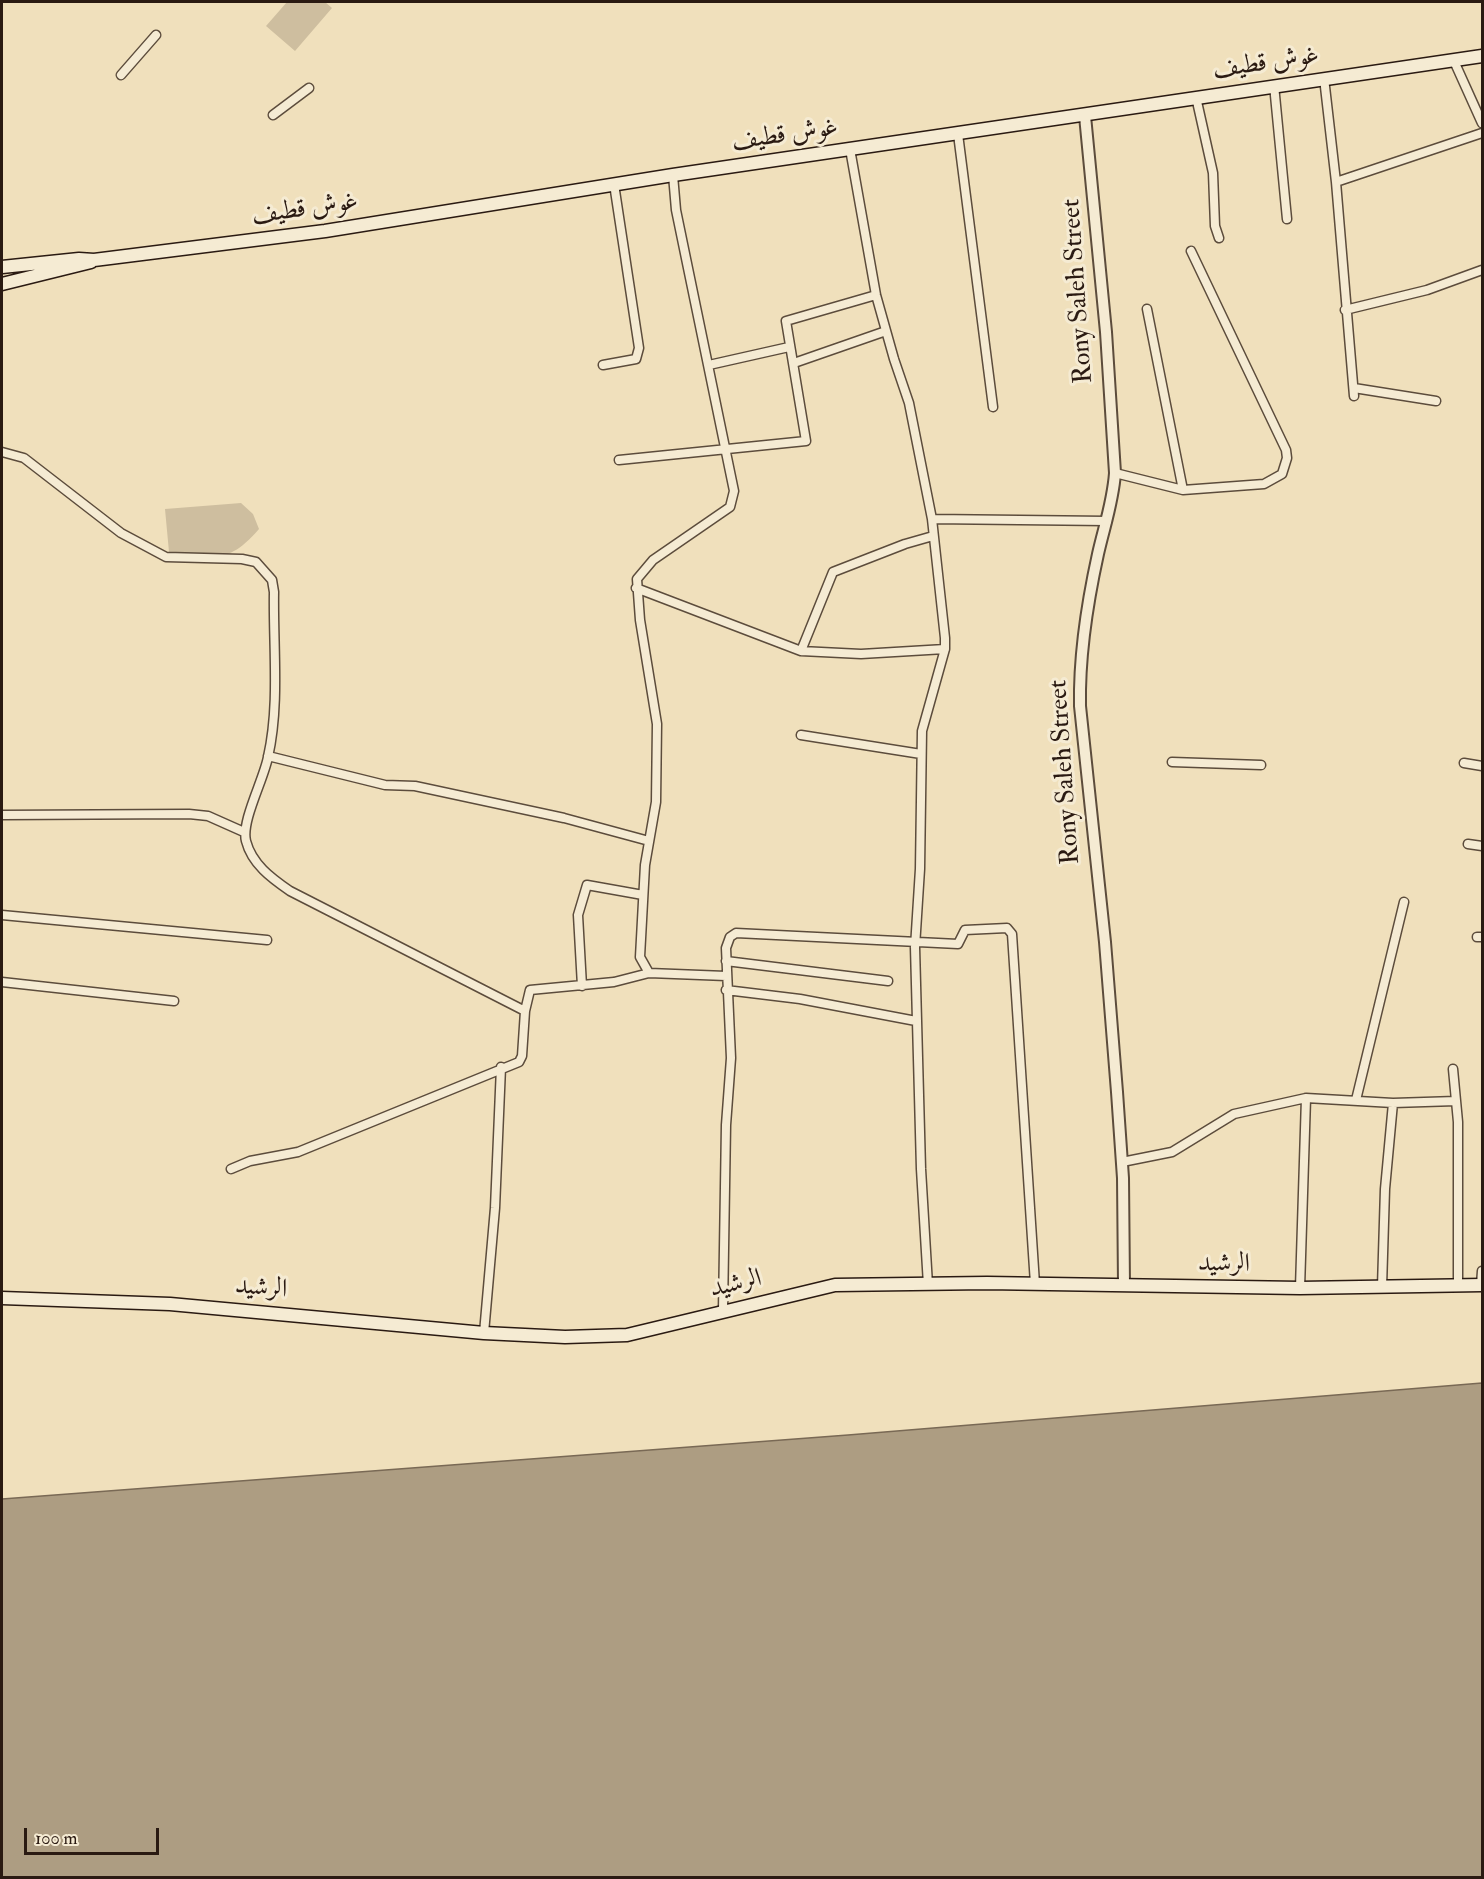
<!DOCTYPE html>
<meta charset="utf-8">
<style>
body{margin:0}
#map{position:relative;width:1484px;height:1879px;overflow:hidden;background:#f0e0bc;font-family:"IM FELL Double Pica",serif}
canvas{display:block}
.frame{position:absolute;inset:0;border:3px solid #2a1a12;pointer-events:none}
.scale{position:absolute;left:24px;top:1828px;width:135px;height:27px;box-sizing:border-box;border:3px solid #2a1a12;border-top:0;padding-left:8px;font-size:18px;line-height:21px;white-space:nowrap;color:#2a1a12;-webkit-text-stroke:4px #f5ebd3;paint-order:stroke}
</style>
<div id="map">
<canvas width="1484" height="1879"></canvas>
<div class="frame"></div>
<div class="scale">100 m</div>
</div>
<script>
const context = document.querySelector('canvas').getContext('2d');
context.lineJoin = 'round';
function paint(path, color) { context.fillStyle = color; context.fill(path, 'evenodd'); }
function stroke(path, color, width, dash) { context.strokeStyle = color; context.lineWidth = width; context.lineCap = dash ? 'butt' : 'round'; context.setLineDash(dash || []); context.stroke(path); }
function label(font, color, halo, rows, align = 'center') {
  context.font = font + ' "IM FELL Double Pica",Amiri,serif'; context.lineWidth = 6; context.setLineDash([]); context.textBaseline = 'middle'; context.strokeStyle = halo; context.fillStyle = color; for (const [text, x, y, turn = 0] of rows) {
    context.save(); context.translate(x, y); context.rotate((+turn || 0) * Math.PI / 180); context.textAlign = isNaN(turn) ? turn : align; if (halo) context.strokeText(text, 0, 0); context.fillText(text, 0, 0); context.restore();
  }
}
paint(new Path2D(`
 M287 2H325L332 8 295 51 266 26Z
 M241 503 253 514 259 529C227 566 213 557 169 552L165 509Z`), '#cebe9f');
const water = new Path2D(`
 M1482 1383V1877H2V1499L848 1435Z`);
paint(water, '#ad9d82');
stroke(water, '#796955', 1.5);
const minor = new Path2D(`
 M1454 61 1482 123
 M121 75 156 35
 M1324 78 1336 182 1354 396
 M1274 85 1287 219
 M1196 97 1213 173 1215 226 1219 238
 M273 115 309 88
 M958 134 993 407
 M850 149 876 295 894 359 909 403 932 519 945 638V649L922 731 920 869 915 947 921 1169 928 1285
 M1336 182 1482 133
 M1147 309 1183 490
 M1345 310 1427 290 1482 270
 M794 363 886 331
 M603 365 636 359 639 348 614 184
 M709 365 789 347
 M1354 388 1436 401
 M2 452 24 458 121 533 166 557 242 559 256 562 272 580 274 592C273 646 280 704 268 757 264 779 241 821 246 841 252 864 271 878 290 891L525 1011
 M619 460 806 441 786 321 876 295
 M1115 473 1183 490 1264 484 1282 474 1287 458 1286 450 1191 251
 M932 519 1107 521
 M636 588 801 651 861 654 945 649
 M801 651 833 572 905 544 933 536
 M801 735 921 754
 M268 756 385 785 415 786 564 818 649 841
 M1172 762 1261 765
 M1464 763 1482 766
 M2 815 189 814 208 816 244 832
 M1468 844 1482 846
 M2 915 267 940
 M1477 937H1482
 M726 961 888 981
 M649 973 640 957 645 865 656 802 657 724 640 620 637 579 653 560 730 507 734 491 676 210 673 175
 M2 982 174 1001
 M582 986 578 915 587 885 643 895
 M726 990 800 999 916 1021
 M1453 1069 1458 1122V1286
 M1356 1100 1404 902
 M1122 1162 1172 1152 1234 1114 1306 1098 1393 1103 1456 1101
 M231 1169 250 1161 298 1152 519 1062 522 1056 525 1011 530 990 614 982 649 973 726 976
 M1481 1285 1482 1271
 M1382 1287 1385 1189 1393 1103
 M1300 1288 1306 1098
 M723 1310 726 1125 731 1058 726 948 730 937 736 933 958 944 965 930 1007 928 1012 934 1035 1284
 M484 1333 495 1208 501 1067`);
const tertiary = new Path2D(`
 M1085 116 1106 332 1115 473C1113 502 1104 527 1098 554 1087 604 1079 655 1080 706L1105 942 1117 1092 1123 1178 1124 1285`);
const secondary = new Path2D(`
 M2 267 79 259 94 260 325 231 673 175 1482 56
 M2 284 91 262
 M2 1298 170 1304 484 1333 565 1337 627 1335 835 1285 987 1283 1300 1288 1482 1285`);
stroke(minor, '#5c4c3c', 11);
stroke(tertiary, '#5c4c3c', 14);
stroke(secondary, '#2a1a12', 15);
stroke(minor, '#f5ebd3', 8);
stroke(tertiary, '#f5ebd3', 10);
stroke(secondary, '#f5ebd3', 12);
label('26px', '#2a1a12', '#f5ebd3', [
 ["غوش قطيف",1266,64,-8],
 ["غوش قطيف",785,136,-8],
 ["غوش قطيف",305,210,-8],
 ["Rony Saleh Street",1079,291,-94],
 ["Rony Saleh Street",1066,772,-94],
 ["الرشيد",1224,1265,1],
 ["الرشيد",736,1285,-13],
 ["الرشيد",261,1289,5]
]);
</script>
